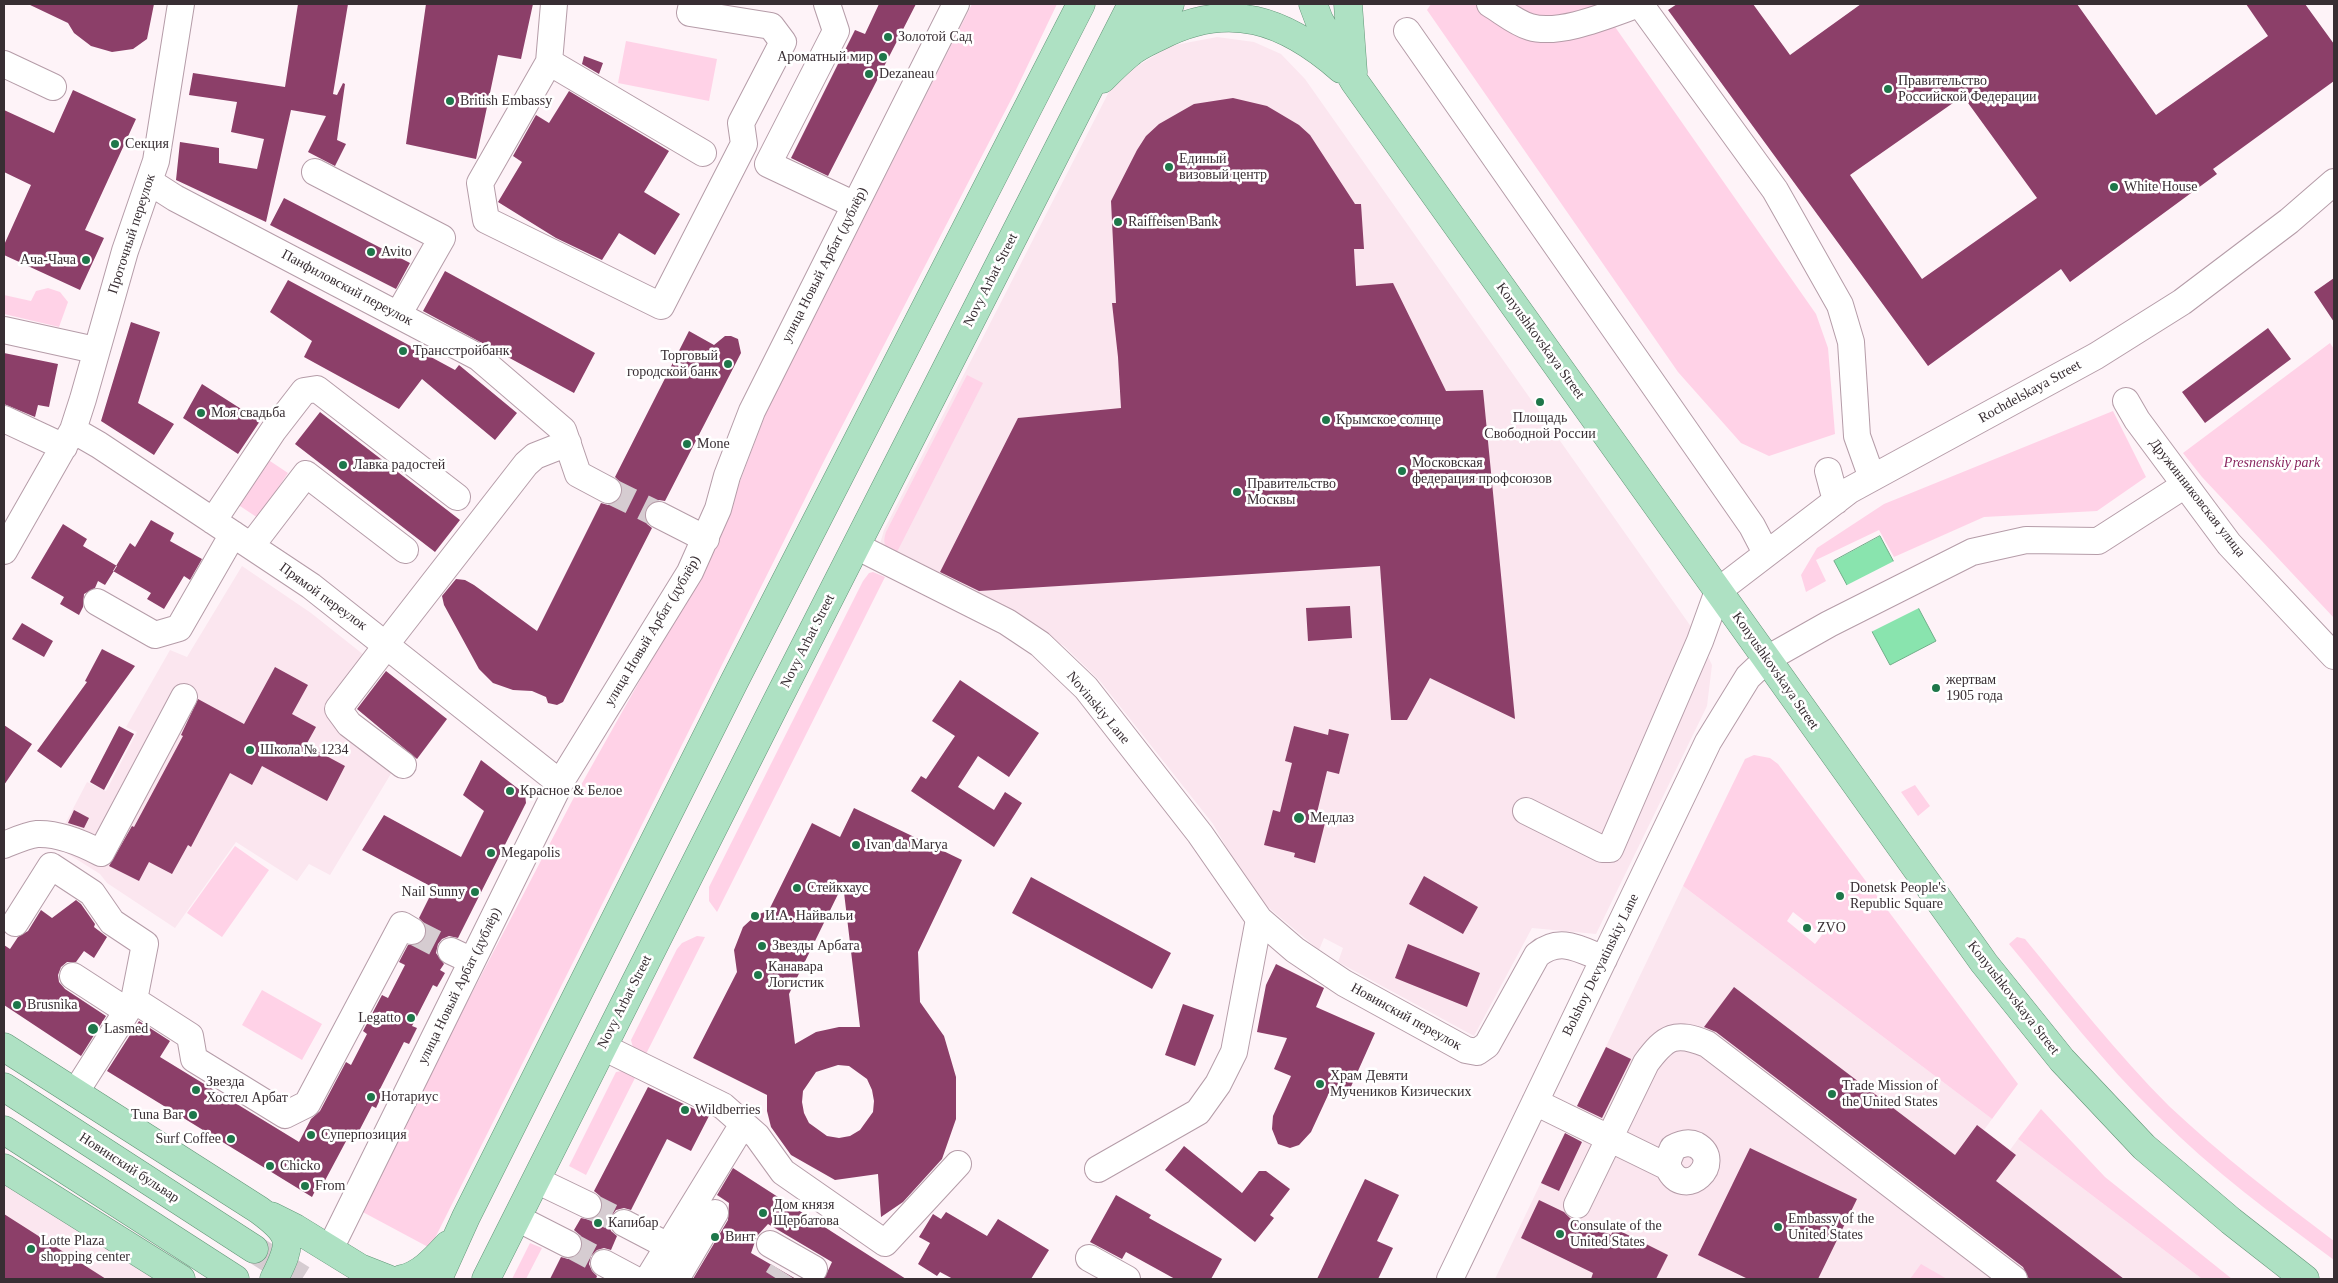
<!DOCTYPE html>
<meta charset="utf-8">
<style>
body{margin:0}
#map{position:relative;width:2338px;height:1283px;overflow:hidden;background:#fef3f8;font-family:Georgia,serif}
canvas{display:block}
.frame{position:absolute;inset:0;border:5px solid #382e33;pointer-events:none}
</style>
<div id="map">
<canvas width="2338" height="1283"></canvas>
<div class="frame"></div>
</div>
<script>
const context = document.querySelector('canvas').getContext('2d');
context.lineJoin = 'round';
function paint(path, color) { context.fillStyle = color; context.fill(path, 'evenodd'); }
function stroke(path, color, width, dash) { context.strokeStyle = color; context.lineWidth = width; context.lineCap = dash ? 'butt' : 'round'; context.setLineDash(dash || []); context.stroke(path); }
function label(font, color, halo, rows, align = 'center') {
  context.font = font + ' Georgia,serif'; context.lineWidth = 5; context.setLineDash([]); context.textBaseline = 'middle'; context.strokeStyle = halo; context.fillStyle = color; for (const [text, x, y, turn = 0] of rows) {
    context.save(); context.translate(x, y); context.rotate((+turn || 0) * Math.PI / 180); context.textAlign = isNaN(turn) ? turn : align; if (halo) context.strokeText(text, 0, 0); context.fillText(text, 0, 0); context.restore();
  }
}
paint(new Path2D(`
 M1217 37 1254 42 1281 54 1305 79 1699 638 1712 665 1707 706 1596 934 1532 928 1474 1036 1338 962 1343 948 1324 938 1319 950 1263 903 1235 862 1213 824 1100 681 1064 646 1010 614 880 544 884 530 1115 80 1170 46Z
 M242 566 311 613 369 659 331 709 395 767 330 875 309 864 297 881 236 842 175 928 107 883 100 874 54 845 87 782 106 791 137 732 126 727 170 650 187 657Z
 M1683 886 1992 1119 1984 1130 2010 1150 2018 1139 2202 1279H1495L1564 1134 1582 1143 1594 1118 1576 1109Z
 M4 1179 160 1279H4Z`), '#fbe6ef');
paint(new Path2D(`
 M972 4H1057L1014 94 825 459 430 1248 359 1210 572 801 716 545 765 415Z
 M1431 4H1599L1816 314 1828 348 1835 434 1769 456 1741 443 1678 372 1427 10Z
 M626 41 717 59 709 101 618 83Z
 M48 288 60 292 68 302 59 327 4 314V295L31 301 36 291Z
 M2330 343 2334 349V618L2202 477 2183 453Z
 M967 375 983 383 896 554C885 547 882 545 886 532Z
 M2113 411 2146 477 2097 511 1984 517 1894 557 1879 530 1816 560 1826 581 1806 592 1801 575 1817 548 1884 504Z
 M267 459 288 473 258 518 237 504Z
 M873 572 885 577 717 912 709 901V887L863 581 869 573Z
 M1754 755 1770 758 1778 764 2018 1084 1992 1119 1683 886 1745 759ZM1793 912 1822 935 1815 944 1787 921Z
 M1915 785 1930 806 1918 816 1901 792Z
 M235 846 269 870 222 937 187 913Z
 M697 936 705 937 646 1054 633 1048 631 1040 677 949 682 943Z
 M2017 937 2025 939C2071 995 2117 1054 2169 1106 2221 1155 2277 1198 2334 1241V1260C2273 1215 2212 1170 2158 1116 2103 1063 2057 1002 2009 944Z
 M262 990 322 1024 302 1060 242 1025Z
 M622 1071 635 1078 586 1175 569 1166 616 1072Z
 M2041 1109 2105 1177 2232 1279H2202L2018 1139Z
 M530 1243 542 1248 526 1279H512Z
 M1921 1264 1947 1279H1910Z`), '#ffd2e7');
const water = new Path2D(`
 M1880 536 1936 641 1890 665 1834 561Z`);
paint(water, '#89e4ae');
stroke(water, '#71ad89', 1);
paint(new Path2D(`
 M1896 560 1921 607 1869 633 1845 586Z`), '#fef3f8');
paint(new Path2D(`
 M28 4H154L147 39 133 49 112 52 91 46 74 33 68 23Z
 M298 4H348L333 94 337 95 343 83 345 84 337 140 346 144 335 166 308 152 326 116 291 110 266 222 176 180 180 142 219 148V163L257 169 264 139 231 132 237 102 189 95 193 73 285 87Z
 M426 4H533L521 59 498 55 476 159 406 144Z
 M879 4H916L828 176 791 158 855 30 865 34Z
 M1677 4H1753L1790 55 1861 4H2077L2156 115 2268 36 2246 4H2305L2334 44V81L2213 169 2217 174 2070 282 2061 269 1928 366 1668 10ZM1963 96 2037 198 1922 279 1850 175Z
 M584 56 603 63 599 74 582 64Z
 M73 90 136 119 85 230 104 238 80 290 4 255V245L31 185 4 172V110L54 133Z
 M569 91 669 151 644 192 680 214 655 255 619 233 602 260 556 238 498 202 522 162 513 156 536 115 549 123Z
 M1233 98 1267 106 1299 125 1310 135 1355 204H1361L1364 249H1354L1356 286 1393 283 1446 391 1483 390 1515 719 1430 678 1407 720H1391L1380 566 979 591 940 572 1018 418 1121 408 1118 357 1112 303H1116L1111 201 1137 150 1146 136 1159 124 1194 104Z
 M284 198 410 263 396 289 270 225Z
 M445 271 595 353 574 393 423 311Z
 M2334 278V322L2314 292Z
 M288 280 455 370 459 365 517 413 495 440 422 379 399 409 304 357 312 341 270 312Z
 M131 322 160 332 138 403 174 424 154 455 101 421Z
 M2268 328 2291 359 2205 423 2182 392Z
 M689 331 714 345 725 336H731L738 339 741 353 665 501 659 500 651 502 646 508 644 516 647 524 652 528 563 702 557 705 548 703 546 697 532 691 513 690 493 683 479 669 444 605 442 596 456 579 465 580 474 585 537 631 601 503 608 505 615 503 621 497 623 490 621 483 615 477Z
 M4 353 58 364 49 407 38 405 35 417 4 404Z
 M202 384 260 421 238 454 183 418Z
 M320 412 460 520 435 552 295 444Z
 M151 520 174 533 170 541 202 559 190 580 184 576 164 609 147 599 151 593 113 571 130 543 135 547Z
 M63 524 87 539 83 546 117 566 105 585 98 581 95 588 84 594 83 607 79 615 60 604 64 597 31 578Z
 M1350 606 1352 638 1308 641 1306 608Z
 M22 623 53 641 44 657 12 639Z
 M102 649 135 666 61 768 37 751 87 682 85 681Z
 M275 667 308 685 292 714 316 727 306 745 345 766 327 801 262 766 252 785 230 773 191 847 188 845 172 874 149 862 139 881 109 866 132 826 134 827 183 736 181 735 198 699 244 724Z
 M386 671 447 719 417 759 357 709Z
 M960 680 1039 733 1009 777 978 756 958 787 994 810 1005 792 1022 803 994 847 911 791 921 776 926 779 955 736 932 721Z
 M4 725 32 744 4 785Z
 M119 726 134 734 104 790 90 782Z
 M1294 726 1328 735 1329 729 1349 734 1339 774 1327 771 1315 821 1325 823 1315 863 1294 857 1295 853 1264 845 1273 810 1280 812 1292 763 1285 761Z
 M481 760 525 794 526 803 458 938 449 936 442 939 438 944 436 953 444 964 440 970 445 973 437 987 433 985 412 1026 417 1028 409 1044 404 1042 380 1089 384 1091 376 1108 372 1106 358 1133 352 1130 321 1188 318 1185 312 1197 107 1071 139 1021 170 1041 160 1057 299 1142 311 1119 320 1111 346 1062 351 1065 367 1034 363 1031 382 995 388 998 405 965 399 962 408 945 420 944 425 939 427 932 425 924 419 918 434 888 362 850 384 815 461 857 484 811 463 795Z
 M854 808 962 860 918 952 920 1002 944 1036 956 1077V1119L942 1159 903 1202 881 1217 878 1174 835 1180 791 1155 771 1127 767 1111V1095L693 1058 737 972 734 950 743 927 755 916 769 910 812 823 840 837ZM843 884 860 1027H839L816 1032 795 1044 789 994ZM838 1065 849 1066 867 1079 872 1090 874 1101 873 1112 860 1130 850 1136 839 1138 827 1136 809 1123 804 1113 802 1102 803 1091 816 1072Z
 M74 810 89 818 84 828 68 823Z
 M1424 876 1478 907 1463 934 1409 904Z
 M1031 877 1171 953 1152 989 1012 913Z
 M76 900 81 904 95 924 94 927 107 937 94 958 84 951 76 962H67L61 967 58 975 59 982 65 989 106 1016 81 1056 4 1005V945L10 949 18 937 28 931 41 910 52 918Z
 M1408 944 1480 973 1467 1007 1395 978Z
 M1276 964 1324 988 1316 1007 1375 1033 1345 1100 1329 1093 1311 1132 1299 1145 1290 1148 1278 1144 1272 1129 1273 1116 1291 1076 1274 1069 1287 1038 1257 1032 1266 985Z
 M1734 987 1955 1155 1977 1125 2016 1155 1996 1181 2124 1279H2029L2023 1267 1716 1032 1704 1027Z
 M1183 1004 1214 1015 1195 1066 1165 1055Z
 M1606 1047 1631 1059 1602 1118 1577 1106Z
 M648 1087 709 1116 691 1151 667 1139 631 1210 624 1208 616 1210 611 1217 609 1224 611 1231 617 1236 611 1250 604 1248 597 1250 591 1256 589 1264 592 1271 597 1276 596 1279H550L561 1257 568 1259 576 1257 582 1250 583 1243 581 1236 574 1230 581 1218 590 1220 596 1218 601 1212 603 1203 600 1196 594 1191Z
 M1565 1133 1582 1142 1559 1191 1541 1183Z
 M1184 1146 1242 1193 1259 1171H1266L1290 1189 1270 1215 1274 1218 1255 1242 1165 1170Z
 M1750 1148 1857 1199 1818 1279H1748L1698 1255Z
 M733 1168 837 1235 906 1279H824L832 1262 768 1224 757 1236 751 1253 796 1279H693L728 1220 729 1203 717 1195Z
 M1365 1179 1399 1195 1377 1241 1393 1248 1378 1279H1317Z
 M1116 1195 1151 1215 1149 1218 1222 1259 1211 1279H1175L1126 1252 1122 1259 1090 1242Z
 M1539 1200 1564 1212 1571 1219 1579 1220 1611 1235 1614 1228 1668 1255 1656 1279H1591L1593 1273 1521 1238Z
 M946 1212 987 1236 998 1219 1049 1250 1031 1279H953L940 1272 937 1276 918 1264 930 1243 919 1237 933 1214 941 1219Z
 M4 1214 106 1279H4Z`), '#8c3f69');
stroke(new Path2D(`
 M608 490 659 515
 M412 931 451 951
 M588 1205 624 1223
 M568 1244 604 1263
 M777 1279 782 1271`), '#d6ccd1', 26, [26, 13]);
stroke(new Path2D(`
 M254 1249 302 1279`), '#d6ccd1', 28, [28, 14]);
const minor = new Path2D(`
 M554 4 549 62 480 183 486 220 661 306 744 144 741 123 783 42 771 26 690 13 692 4
 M827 4 836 31 768 164 855 205
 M1490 4C1502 11 1516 23 1530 27 1560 36 1610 14 1639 4
 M1640 4 1775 190 1840 305 1851 342 1857 436 1872 478
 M1407 31 1752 526 1766 553
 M549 62 703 153
 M4 64 53 87
 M315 172 442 238 398 315
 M150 182 175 198 478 357 563 430 578 474 608 490
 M4 330 95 350
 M2126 401 2137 420 2229 544 2334 656
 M4 419 64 447
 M73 430 99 445 311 586 560 783
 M1828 471 1836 501
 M659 515 706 539
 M213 521 273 431 304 391 317 389 457 497
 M251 546 306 474 405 550
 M856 546 1007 622 1040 644 1086 688 1200 834 1259 919 1295 950 1344 983 1466 1050 1477 1052 1487 1045 1537 955C1560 936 1579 949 1604 959
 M4 551 73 430 83 399 125 251 156 161 181 4
 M97 602 155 635 179 628 233 534
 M386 644 526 464 535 456 568 443
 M387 645 338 709 349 724 403 765
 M1526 811 1602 849H1610L1700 641 1718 591 1850 490 2096 356 2182 302 2289 221 2334 182
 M4 845C14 841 27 835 37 834 59 833 82 843 101 853L184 697
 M15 923 51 866 92 893 112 922 145 944 134 1000 75 1093
 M451 951 472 961
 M73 976 127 1011
 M134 1000 190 1036 194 1059 285 1115 307 1104 402 925 412 931
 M603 1047 723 1106 757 1136 783 1172 885 1243 958 1164
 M1535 1102 1668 1167C1684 1203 1726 1162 1696 1145 1688 1141 1680 1144 1673 1148L1668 1160V1167
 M1098 1169 1198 1112 1218 1084 1234 1052 1259 919
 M536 1180 588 1205
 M1577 1205 1646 1063C1666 1036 1675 1031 1707 1044L2014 1279
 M517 1218 568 1244
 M624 1223 668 1246
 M770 1244 814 1269
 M330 1249 560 783 690 572 718 509 727 476 752 411 956 4
 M1089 1258 1127 1279
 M604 1263 634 1279
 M648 1279 743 1124
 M676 1279 715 1213
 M1450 1279 1708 742 1748 677 1767 659 1829 624 1972 552 2026 540 2098 541 2185 485`);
const major = new Path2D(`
 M1313 4 1319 20 1354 81 1984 963 2062 1060 2144 1147 2231 1221 2305 1279
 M1348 4 1353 72
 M1120 43 1170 4
 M1102 79C1111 70 1120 61 1130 53 1138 46 1150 41 1160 36 1229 0 1285 20 1341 69
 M4 1047 259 1210C293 1235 293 1242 274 1279
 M4 1087 254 1249
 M4 1130 235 1279
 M4 1168 181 1279
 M271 1216 295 1228 360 1268 388 1279
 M402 1279C421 1275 435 1259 448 1245
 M438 1279 466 1217 734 682 1081 4
 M486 1279 776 703 1132 4`);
stroke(minor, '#b59ca8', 28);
stroke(major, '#629577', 29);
stroke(minor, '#fff', 26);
stroke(major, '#aee1c3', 28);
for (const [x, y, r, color] of [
 [888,37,5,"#1e774a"],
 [883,57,5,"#1e774a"],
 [869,74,5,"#1e774a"],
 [1888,89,5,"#1e774a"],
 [450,101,5,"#1e774a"],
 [115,144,5,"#1e774a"],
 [1169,167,5,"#1e774a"],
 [2114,187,5,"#1e774a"],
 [1118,222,5,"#1e774a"],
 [371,252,5,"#1e774a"],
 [86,260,5,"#1e774a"],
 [403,351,5,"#1e774a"],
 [728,364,5,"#1e774a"],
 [1540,402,5,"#1e774a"],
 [201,413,5,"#1e774a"],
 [1326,420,5,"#1e774a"],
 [687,444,5,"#1e774a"],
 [343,465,5,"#1e774a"],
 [1402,471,5,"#1e774a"],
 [1237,492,5,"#1e774a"],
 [1936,688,5,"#1e774a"],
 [250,750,5,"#1e774a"],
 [510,791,5,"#1e774a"],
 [1299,818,6,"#1e774a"],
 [856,845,5,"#1e774a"],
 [491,853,5,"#1e774a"],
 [797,888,5,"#1e774a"],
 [475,892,5,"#1e774a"],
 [1840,896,5,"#1e774a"],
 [755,916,5,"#1e774a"],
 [1807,928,5,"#1e774a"],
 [762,946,5,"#1e774a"],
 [758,975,5,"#1e774a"],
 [17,1005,5,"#1e774a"],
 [411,1018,5,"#1e774a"],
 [93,1029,6,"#1e774a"],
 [1320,1084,5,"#1e774a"],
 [196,1090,5,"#1e774a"],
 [1832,1094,5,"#1e774a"],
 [371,1097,5,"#1e774a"],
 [685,1110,5,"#1e774a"],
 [193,1115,5,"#1e774a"],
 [311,1135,5,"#1e774a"],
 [231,1139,5,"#1e774a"],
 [270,1166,5,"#1e774a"],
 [305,1186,5,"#1e774a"],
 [763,1213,5,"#1e774a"],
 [598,1223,5,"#1e774a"],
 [1778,1227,5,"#1e774a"],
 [1560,1234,5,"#1e774a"],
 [715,1237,5,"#1e774a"],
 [31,1249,5,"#1e774a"]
]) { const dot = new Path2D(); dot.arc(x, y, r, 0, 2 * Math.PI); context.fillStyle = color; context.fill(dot); stroke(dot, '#fff', 2); }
label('14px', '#382e33', '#fff', [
 ["Золотой Сад",898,37],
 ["Ароматный мир",873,57,"right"],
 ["Dezaneau",879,74],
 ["Правительство",1898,81],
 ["Российской Федерации",1898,97],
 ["British Embassy",460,101],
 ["Секция",125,144],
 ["Единый",1179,159],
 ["визовый центр",1179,175],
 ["White House",2124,187],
 ["Raiffeisen Bank",1128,222],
 ["Avito",381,252],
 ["Ача-Чача",76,260,"right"],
 ["Трансстройбанк",413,351],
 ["Торговый",718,356,"right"],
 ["городской банк",718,372,"right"],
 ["Моя свадьба",211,413],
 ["Площадь",1540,418,"center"],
 ["Свободной России",1540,434,"center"],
 ["Крымское солнце",1336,420],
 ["Mone",697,444],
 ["Московская",1412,463],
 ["федерация профсоюзов",1412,479],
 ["Лавка радостей",353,465],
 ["Правительство",1247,484],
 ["Москвы",1247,500],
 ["жертвам",1946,680],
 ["1905 года",1946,696],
 ["Школа № 1234",260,750],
 ["Красное & Белое",520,791],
 ["Медлаз",1310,818],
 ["Ivan da Marya",866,845],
 ["Megapolis",501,853],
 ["Стейкхаус",807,888],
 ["Donetsk People's",1850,888],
 ["Republic Square",1850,904],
 ["Nail Sunny",465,892,"right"],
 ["И.А. Найвальи",765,916],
 ["ZVO",1817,928],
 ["Звезды Арбата",772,946],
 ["Канавара",768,967],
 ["Логистик",768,983],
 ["Brusnika",27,1005],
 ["Legatto",401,1018,"right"],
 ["Lasmed",104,1029],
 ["Храм Девяти",1330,1076],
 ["Мучеников Кизических",1330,1092],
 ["Звезда",206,1082],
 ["Хостел Арбат",206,1098],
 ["Trade Mission of",1842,1086],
 ["the United States",1842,1102],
 ["Нотариус",381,1097],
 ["Wildberries",695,1110],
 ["Tuna Bar",183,1115,"right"],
 ["Суперпозиция",321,1135],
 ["Surf Coffee",221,1139,"right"],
 ["Chicko",280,1166],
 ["From",315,1186],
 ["Дом князя",773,1205],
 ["Щербатова",773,1221],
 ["Embassy of the",1788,1219],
 ["United States",1788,1235],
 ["Капибар",608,1223],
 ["Consulate of the",1570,1226],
 ["United States",1570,1242],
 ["Винт",725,1237],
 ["Lotte Plaza",41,1241],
 ["shopping center",41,1257]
], 'left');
label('14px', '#382e33', '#fff', [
 ["Проточный переулок",132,234,-72],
 ["улица Новый Арбат (дублёр)",825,265,-63],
 ["Novy Arbat Street",991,280,-63],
 ["Панфиловский переулок",347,288,28],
 ["Konyushkovskaya Street",1540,341,54],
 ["Rochdelskaya Street",2030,392,-29],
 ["Дружинниковская улица",2197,498,52],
 ["Прямой переулок",323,597,36],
 ["улица Новый Арбат (дублёр)",653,631,-59],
 ["Novy Arbat Street",808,641,-63],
 ["Konyushkovskaya Street",1775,671,55],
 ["Novinskiy Lane",1098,708,50],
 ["Bolshoy Devyatinskiy Lane",1601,965,-64],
 ["улица Новый Арбат (дублёр)",460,986,-64],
 ["Konyushkovskaya Street",2013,998,52],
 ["Novy Arbat Street",625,1002,-63],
 ["Новинский переулок",1406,1017,29],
 ["Новинский бульвар",129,1168,33]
]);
label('italic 14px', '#8a2861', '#fff', [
 ["Presnenskiy park",2272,463]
]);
</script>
